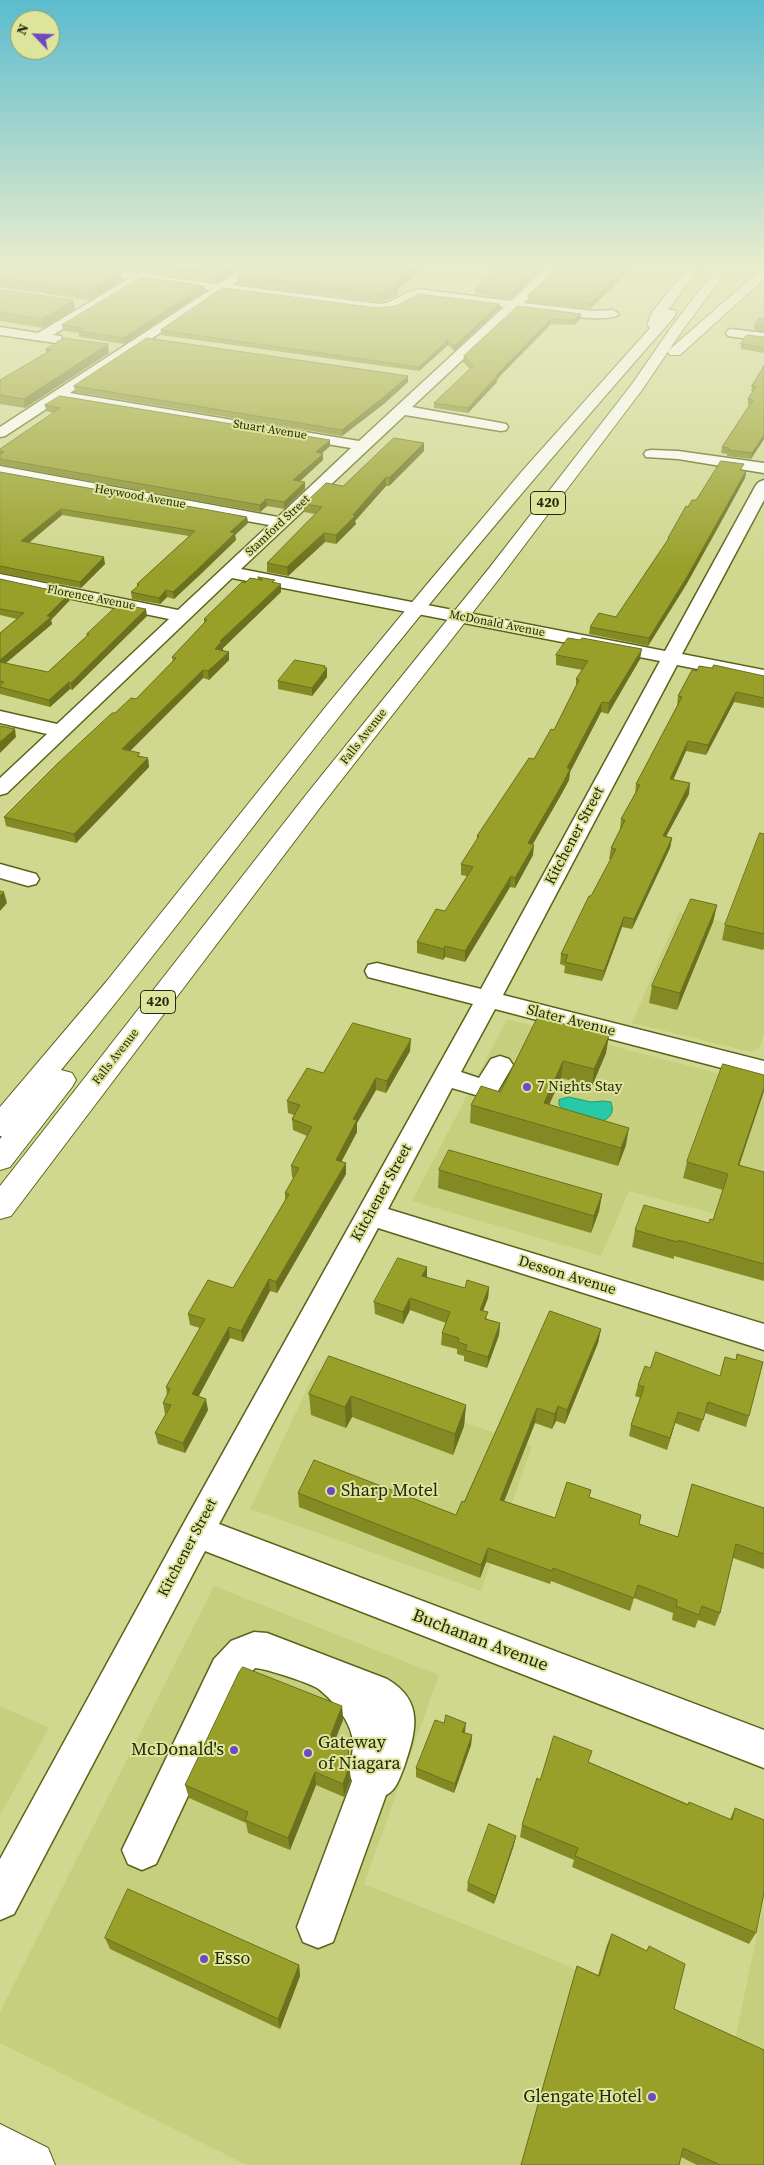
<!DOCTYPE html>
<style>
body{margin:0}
#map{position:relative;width:764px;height:2165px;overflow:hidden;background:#d0d88f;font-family:"Source Serif 4",serif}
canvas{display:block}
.north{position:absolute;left:10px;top:10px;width:50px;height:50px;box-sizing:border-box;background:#dde59c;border:1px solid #939961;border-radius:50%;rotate:294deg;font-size:14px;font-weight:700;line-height:20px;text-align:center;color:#242709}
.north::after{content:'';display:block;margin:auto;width:18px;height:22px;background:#6f49c2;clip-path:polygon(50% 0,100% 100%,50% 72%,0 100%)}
</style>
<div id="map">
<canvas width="764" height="2165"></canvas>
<div class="north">N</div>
</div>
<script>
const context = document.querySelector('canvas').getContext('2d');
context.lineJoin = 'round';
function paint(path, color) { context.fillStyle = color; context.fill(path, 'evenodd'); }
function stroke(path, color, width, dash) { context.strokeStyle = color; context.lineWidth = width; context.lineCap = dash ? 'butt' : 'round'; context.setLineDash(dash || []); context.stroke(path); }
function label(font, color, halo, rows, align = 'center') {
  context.font = font + ' "Source Serif 4",serif'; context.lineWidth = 4; context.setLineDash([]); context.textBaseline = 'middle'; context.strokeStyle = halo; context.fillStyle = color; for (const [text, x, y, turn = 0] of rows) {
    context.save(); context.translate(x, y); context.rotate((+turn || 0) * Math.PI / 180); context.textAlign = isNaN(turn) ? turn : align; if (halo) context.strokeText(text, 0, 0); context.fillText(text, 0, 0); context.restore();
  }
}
paint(new Path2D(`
 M764 279V316L755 330 719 326Z
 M679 912 764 931V1035L759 1049 751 1052 632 1023Z
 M507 1019 764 1085V1227L629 1191 601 1256 412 1201Z
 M316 1370 532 1446 481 1591 250 1509Z
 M214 1586 439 1675 364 1884 542 1955 735 2039 764 1902V2165H247L0 2043V2012Z
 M0 1706 49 1728 0 1815Z`), '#c6cf7e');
const water = new Path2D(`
 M569 1097 591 1102 603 1101 611 1102C614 1112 612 1116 603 1121L566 1112 559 1105V1100Z`);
paint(water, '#27c9a6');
stroke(water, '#269877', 1);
const minor = new Path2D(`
 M32 264H66L138 273 143 271 149 275 219 284 249 264H263L232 285 380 304C395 303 404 291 419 289L511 301 551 264H564L524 303 593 311 613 310 619 314C609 325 534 311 517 309L412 407 501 423 506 424 508 427 506 430 501 431 405 415 241 569 665 651 756 485 759 482 764 480V500L682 654 764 670V682L677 665 503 995 764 1061V1079L495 1009 461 1072 479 1078 491 1059 500 1056 509 1059 513 1065 495 1096 486 1098 452 1088 388 1209 764 1324V1350L378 1228 219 1524 764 1730V1768L205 1551 14 1914 0 1920V1859L185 1521 473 1004 368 977 365 971 368 965 377 963 481 989 660 661 232 578 7 793 0 795V778L47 734 0 723V711L57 724 169 619 0 584V574L178 610 269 525 0 476V466L278 517 351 448 60 400 5 436 0 437V427L210 290 142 281 53 335 61 336 62 339 61 342 56 343 0 335V327L38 333 128 279 38 267ZM223 291 377 311 395 309 419 297 504 307 359 441 70 393Z
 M732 329 764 333V341L728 336 726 333 728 330Z
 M651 450 678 451 764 463V473L678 459 646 457 644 454 646 451Z
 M0 864 36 874 39 879 36 884 28 886 0 878Z
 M254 1632 267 1633 387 1679C425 1701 416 1732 404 1767 400 1777 396 1791 386 1795L333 1942 318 1948 303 1942 297 1927 352 1781C346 1765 356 1754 352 1736 348 1718 333 1701 320 1690 314 1684 264 1668 255 1668L240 1685 156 1864 142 1870 128 1864 122 1850 214 1659 231 1641Z`);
const major = new Path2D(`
 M0 2124 48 2148 55 2165H0Z`);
const highway = new Path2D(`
 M684 264H696L698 270 668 310H675L676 313 675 316C561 446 449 577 342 713 248 831 158 953 61 1070L72 1073 76 1080 72 1087 10 1167 0 1170V1139L2 1136H0V1107L106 982 327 705 423 589 523 470 650 328 647 325 652 312 686 270Z
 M720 264H732L682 331 642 390 502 575 325 801 11 1216 0 1219V1186L309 791 490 567 632 384 672 326Z
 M764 269V279L680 355H670L668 352 670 349 760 270Z`);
stroke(minor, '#5d6219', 3);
stroke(major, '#5d6219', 2);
stroke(highway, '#5d6219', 2);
paint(minor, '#fff');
paint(major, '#fff');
paint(highway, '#fff');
paint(new Path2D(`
 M0 264 122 280 90 300 0 287Z
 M82 264H245L219 282 150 273 144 269 138 271Z
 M548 264 510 299 475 294V289Z
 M635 265 590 309 528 302V296Z
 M237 275 398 289V295L380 302 237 284Z
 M204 286 205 291 124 344 79 337V333L63 331 62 325Z
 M0 290 73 300 75 309 43 328 0 321Z
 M500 304V308L454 351 448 345 419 371 161 335V330L377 308Z
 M518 306 581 314 580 319 574 325 551 324 501 375 497 380V382L468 413 434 408V403L470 369 463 362 464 356Z
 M764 319V332L754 330 755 325Z
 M764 337V353L741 349V344Z
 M46 349 109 353 25 408 0 404V380L46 353Z
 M764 366V439L751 459 727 456V454L721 453 722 447 749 405H748V399L753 391H751L752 386Z
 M408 376V382L385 403 342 436 75 392 74 386Z
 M45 405 330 446 322 453 323 460 299 481 305 482V489L284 509 267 506 260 512 0 465V449L53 413 46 411Z
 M424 451 389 486H386L355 521 356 524 336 544 325 542 288 576 267 572V563L315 514 304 512V504Z
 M743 470 746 471 745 478 719 526 686 585 648 646 589 634 590 627 616 617 667 542 668 538 688 507Z
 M0 472 247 517 248 523 235 535 236 540 199 576 174 599 167 597 160 604 132 599 131 592 137 587V584L189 536 62 515 29 543 105 564 81 588 0 573Z
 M258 577 275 583 281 592 223 648 222 650 229 652V660L209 680 203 678 130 751 140 756 148 758 149 767 76 843 6 826 4 817 115 713 136 699 173 662 172 657 204 623V619L245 583 258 580Z
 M0 579 70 600 51 620 52 624 6 663 48 672 87 636V634L147 616 72 690 70 689 50 707 0 694V633L17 619 0 615Z
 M580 640 640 659 608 714 601 712 570 772 569 780 562 793 533 844V855L515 888 510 887 465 962 445 957 443 960 417 953V942L445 911 467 876 461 875V864L477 840V836L534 759 554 730 576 686V679L582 670 556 665V655Z
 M325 666V668H327V677L312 696 278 689V681Z
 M712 668 764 676V708L734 702 706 755 686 751 673 780 689 794 666 836 672 838 670 848 632 929 622 927 602 981 564 973 565 966 560 964 561 954 611 859H609L611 848 620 829 621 819 635 794 636 784 677 706 678 696 697 671Z
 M764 834V948L763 950 722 940 725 925Z
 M717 905 713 922 677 1010 649 1003 652 986Z
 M538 1017 606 1053 592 1086 561 1078 549 1105 626 1145 618 1166 470 1123 471 1105 500 1092Z
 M410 1051 386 1093 376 1090 357 1123V1132L341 1162 346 1163V1174L277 1293 270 1291 243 1342 230 1338 198 1397 208 1410 185 1453 158 1444 155 1433 166 1414H165L163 1403 167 1395 166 1387 200 1328 190 1325 188 1314 233 1288 285 1201V1193L294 1178 292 1177 291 1166 307 1136 293 1130 292 1119 294 1115 288 1113 287 1101 323 1073Z
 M763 1093 739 1165 764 1172V1281L674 1256V1259L632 1247 635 1230 709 1223 713 1220 723 1190 683 1178 687 1162Z
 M439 1170 602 1194 599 1211 591 1233 438 1188Z
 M427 1267V1278L465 1288 489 1287 488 1298 483 1311 487 1319 500 1323 499 1335 487 1368 464 1361V1356L457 1354V1349L441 1345 442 1333 446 1323 410 1310 403 1324 375 1314 374 1302Z
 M550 1311 601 1329 598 1343 565 1424 556 1421 552 1429 535 1423 504 1501 555 1518 589 1497 639 1524 678 1537 764 1508V1569L733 1558 720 1613 715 1626 698 1620 695 1628 672 1620 673 1613 634 1598 630 1611 551 1581 550 1584 486 1562 480 1578 299 1507 298 1493 456 1515 464 1502Z
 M737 1354 749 1416 746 1427 705 1413 699 1432 675 1423 667 1450 629 1436 631 1425 641 1398 635 1396 638 1385 650 1368 720 1376 736 1360Z
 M329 1356 466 1405 464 1426 453 1455 352 1417 346 1428 311 1415 309 1394Z
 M342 1706 343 1720 335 1739 349 1759V1764L350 1781 344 1797 316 1785 290 1850 248 1833 246 1823 189 1798 185 1785Z
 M465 1733 472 1735 471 1745 454 1793 416 1777V1768Z
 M589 1762 688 1804 730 1819 735 1808 756 1933 749 1944 572 1867 574 1860 520 1837 522 1825 540 1780Z
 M514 1845 494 1904 467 1891 468 1883Z
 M612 1934 647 1951 649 1946 674 2009 764 2165H697L681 2157 679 2165H521L577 1966 598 1975 607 1945Z
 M105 1938 299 1965 300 1976 280 2029 110 1949Z`), '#838a24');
paint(new Path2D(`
 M137 264H143L144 269 138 271Z
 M232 264H245L219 282 218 274Z
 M418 264H428L398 289V295L380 302V293L391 286Z
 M543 264H548L510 299 511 293Z
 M631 264H635L590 309 591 303Z
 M122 272V280L90 300 88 291Z
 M204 286 205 291 124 344 123 338Z
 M73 300 75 309 43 328 42 319Z
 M500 304V308L454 351V346Z
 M581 314 580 319 574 325V320Z
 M551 319V324L501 375 497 380V382L468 413V408L501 370Z
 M448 340V345L419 371V367Z
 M108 344 109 353 25 408 24 399Z
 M408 376V382L385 403 342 436V430Z
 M764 435V439L751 459 752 453Z
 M330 440V446L316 459V452Z
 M424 443V451L389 486V478Z
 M323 454V460L294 487 293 480Z
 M746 471 745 478 686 585 648 646 649 638Z
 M386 477V486L355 521 356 524 336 544V535Z
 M305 482V489L284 509V502Z
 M266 499 267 506 260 512V505Z
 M61 509 62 515 22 548 21 541Z
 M247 517 248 523 235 535 236 540 174 599 173 592 230 532Z
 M324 533 325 542 288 576 287 567Z
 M104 557 105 564 81 588 80 582Z
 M281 584V592L223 648V650L216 657 215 649 220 641Z
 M166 590 167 597 160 604 159 598Z
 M69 594 70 600 51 620 52 624 0 668V660L47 616Z
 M146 609 147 616 72 690 71 683Z
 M642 649 640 659 608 714 609 703Z
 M229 652V660L209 680 208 671Z
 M325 666V670L327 668V677L312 696V688Z
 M203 670V678L123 758 122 749Z
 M69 682 70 689 50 707 49 700Z
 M736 692 734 702 706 755 708 745Z
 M602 702 601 712 570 772 569 780 562 793 527 854 528 843Z
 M15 729 16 737 0 753V742Z
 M688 741 686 751 669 789 670 779Z
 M148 758 149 767 76 843 74 834Z
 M690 783 689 794 661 846 663 836Z
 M672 838 670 848 632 929 634 919Z
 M534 845 533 855 515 888V878Z
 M511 876 510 887 465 962V951Z
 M4 892 7 903 0 911V896Z
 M717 905 713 922 677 1010 680 993Z
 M624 917 622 927 602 981 604 971Z
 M445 946V957L443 960 444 949Z
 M609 1036 606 1053 592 1086 594 1069Z
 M411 1039 410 1051 386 1093 387 1081Z
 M563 1061 561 1078 542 1121 544 1103Z
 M376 1078V1090L357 1123V1132L336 1172V1160L353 1119Z
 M764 1088V1091L734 1181 738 1165Z
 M629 1128 626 1145 618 1166 621 1148Z
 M346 1163V1174L277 1293 276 1282Z
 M602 1194 599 1211 591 1233 594 1216Z
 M427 1267V1279L422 1276Z
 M269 1279 270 1291 243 1342 241 1331Z
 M489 1287 488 1298 479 1321 480 1310Z
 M410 1298V1310L403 1324V1312Z
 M500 1323 499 1335 487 1368 488 1357Z
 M229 1327 230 1338 194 1405 192 1394Z
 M601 1329 598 1343 565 1424 567 1410Z
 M351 1396 352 1417 346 1428 345 1407Z
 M206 1399 208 1410 185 1453 183 1443Z
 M466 1405 464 1426 453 1455 455 1434Z
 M558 1406 556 1421 552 1429 555 1414Z
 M537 1408 535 1423 499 1514 500 1500Z
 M678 1412 675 1423 667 1450 670 1438Z
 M488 1548 486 1562 480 1578 481 1565Z
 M342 1706 343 1720 331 1751 330 1737Z
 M466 1723 465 1732 461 1741 462 1732Z
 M472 1735 471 1745 454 1793 455 1784Z
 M349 1745V1759L348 1770V1756Z
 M349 1767 350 1781 344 1797 343 1784Z
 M315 1772 316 1785 290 1850 288 1838Z
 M516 1836 514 1845 494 1904 496 1896Z
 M299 1965 300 1976 280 2029 278 2019Z`), '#6a701d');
const building = new Path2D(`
 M0 264H64L122 272 88 291 0 278Z
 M148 264H232L218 274Z
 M253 264H348L373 267 378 264H418L391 286 398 287 380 293 237 275Z
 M501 264H543L511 293 475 289Z
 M561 264H631L591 303 528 296Z
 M142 277 204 286 123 338 79 331 83 328 62 325Z
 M223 288 377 308 396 306 419 294 500 304 454 346 448 340 419 367 161 330Z
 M0 290 73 300 42 319 0 312Z
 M518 306 581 314 574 320 551 319 501 370 496 376H497L468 408 434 403 473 366 464 356Z
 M759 318 764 319V326L755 325Z
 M747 335 764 337V347L741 344Z
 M64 338 108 344 24 399 0 395V380L51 350 46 349Z
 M147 338 408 376 385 396 342 430 74 386Z
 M764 366V435L752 453 728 450 729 448 722 447 753 400 748 399 756 386H752Z
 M60 396 330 440 316 452 323 454 293 480 305 482 284 502 266 499 260 505 0 459V454L4 452 0 451V449L60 408 45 405Z
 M394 438 424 443 389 478 386 477 353 515 355 516 336 535 324 533 287 567 267 563 322 507 304 504 326 483 343 486Z
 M721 461 744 464 740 470 746 471 687 577 649 638 590 627 599 613 616 617 669 538H668L686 506 688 507 692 500H696Z
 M0 472 247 517 230 532 235 533 198 569 173 592 166 590 159 598 131 592 139 585 137 584 195 531 61 509 21 541 104 557 80 582 0 566Z
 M258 577 275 580 272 582 281 584 220 641H222L215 649 229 652 208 671 203 670 122 749 140 753 137 756 148 758 74 834 4 817 57 764 112 713H115L131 698 136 699 176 658 172 657 207 620 204 619 242 582 245 583 250 578 262 580Z
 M0 579 69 594 47 616 51 617 0 660V633L24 613 0 609Z
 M119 604 146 609 71 683 69 682 49 700 0 687V685L4 682 0 681V662L48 672 89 634H87Z
 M568 638 580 640 582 638 642 649 609 703 602 702 567 768 570 769 563 783 528 843 534 845 515 878 511 876 465 951 445 946 444 949 417 942 436 909 445 911 473 867 461 864 479 836H477L529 758 534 759 551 729 554 730 579 680 576 679 588 661 556 655Z
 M295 660 325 666 324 668H327L312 688 278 681Z
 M714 665 764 676V698L736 692 708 745 688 741 670 779 690 783 663 836 672 838 634 919 624 917 604 971 565 962 568 955 561 954 589 896H591L616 849 611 848 625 820 621 819 640 785 636 784 682 697 678 696 692 670 697 671 699 666 712 668Z
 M0 726 15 729 0 742Z
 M760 833 764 834V934L725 925Z
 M0 891 4 892 0 896Z
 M691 899 717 905 680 993 652 986Z
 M538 1017 609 1036 594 1069 563 1061 544 1103 629 1128 621 1148 471 1105 481 1086 500 1092Z
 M353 1023 411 1039 387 1081 376 1078 353 1119 357 1120 336 1160 346 1163 276 1282 269 1279 241 1331 229 1327 192 1394 206 1399 183 1443 155 1433 171 1405 163 1403 170 1389 166 1387 205 1319 188 1314 208 1280 233 1288 289 1194 285 1193 299 1168 291 1166 312 1127 292 1119 300 1105 287 1101 307 1068 323 1073Z
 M723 1064 764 1075V1088L738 1165 764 1172V1264L678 1240 677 1242 635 1230 644 1205 709 1223 710 1219 713 1220 728 1174 687 1162Z
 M449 1150 602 1194 594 1216 439 1170Z
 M398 1258 427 1267 422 1276 465 1288 467 1280 489 1287 480 1310 488 1312 485 1319 500 1323 488 1357 465 1350 467 1345 458 1342 459 1338 442 1333 450 1312 410 1298 403 1312 374 1302Z
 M550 1311 601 1329 567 1410 558 1406 555 1414 537 1408 500 1500 555 1518 567 1482 591 1490 589 1497 641 1515 639 1524 678 1537 692 1484 764 1508V1554L736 1544 720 1613 702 1606 699 1615 676 1606 677 1600 638 1585 634 1598 553 1568 552 1571 488 1548 481 1565 298 1493 314 1460 456 1515 462 1501 464 1502Z
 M656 1352 720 1376 725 1357 736 1360 737 1354 763 1362 749 1416 708 1402 703 1420 678 1412 670 1438 631 1425 644 1387 638 1385 645 1366 650 1368Z
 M329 1356 466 1405 455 1434 351 1396 345 1407 309 1394Z
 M243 1667 342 1706 330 1737 349 1745 348 1756 349 1767 343 1784 315 1772 288 1838 245 1820 248 1812 185 1785 239 1672Z
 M446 1715 466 1723 462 1732 472 1735 455 1784 416 1768 435 1720 444 1723Z
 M554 1736 592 1751 588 1762 688 1805 689 1802 732 1820 735 1808 764 1820V1893L756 1933 575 1856 578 1848 522 1825 537 1778 540 1780Z
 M489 1824 516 1836 496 1896 468 1883Z
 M128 1889 299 1965 278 2019 105 1938Z
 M612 1934 647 1951 649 1946 685 1964 674 2009 764 2050V2165H720L683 2148 679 2165H521L577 1966 599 1976Z`);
paint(building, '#98a02a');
stroke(building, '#6a701d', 1);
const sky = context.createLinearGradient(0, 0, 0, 567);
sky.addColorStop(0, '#5bbcce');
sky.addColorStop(0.47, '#eaedcd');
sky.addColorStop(1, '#eaedcd00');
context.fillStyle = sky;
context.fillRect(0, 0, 764, 567);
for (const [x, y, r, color] of [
 [527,1087,5,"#6f49c2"],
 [331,1491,5,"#6f49c2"],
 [234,1750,5,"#6f49c2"],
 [308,1753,5,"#6f49c2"],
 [204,1959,5,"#6f49c2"],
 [652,2097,5,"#6f49c2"]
]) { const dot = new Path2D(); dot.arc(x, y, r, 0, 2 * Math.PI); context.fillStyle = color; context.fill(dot); stroke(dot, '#dde59c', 2); }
label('12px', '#242709', '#dde59c', [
 ["Stuart Avenue",270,430,9],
 ["Heywood Avenue",140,497,10],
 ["Stamford Street",278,526,-43],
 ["Florence Avenue",91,598,11],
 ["McDonald Avenue",497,624,11],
 ["Falls Avenue",364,737,-52],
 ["Falls Avenue",116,1057,-52]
]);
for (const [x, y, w] of [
 [548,503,35],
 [158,1002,35]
]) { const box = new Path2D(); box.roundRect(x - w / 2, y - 11.5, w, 23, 4); context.fillStyle = '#dde59c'; context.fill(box); stroke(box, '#242709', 1); }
label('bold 14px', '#242709', null, [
 ["420",548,503],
 ["420",158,1002]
]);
label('15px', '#242709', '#dde59c', [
 ["Kitchener Street",575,836,-62],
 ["Slater Avenue",571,1021,14],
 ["Kitchener Street",382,1193,-61],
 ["Desson Avenue",567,1276,17],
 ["Kitchener Street",188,1548,-62]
]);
label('15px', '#242709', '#dde59c', [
 ["7 Nights Stay",537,1087]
], 'left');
label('18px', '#242709', '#dde59c', [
 ["Sharp Motel",341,1491],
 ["Gateway",318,1743],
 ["of Niagara",318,1764],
 ["McDonald's",224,1750,"right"],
 ["Esso",214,1959],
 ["Glengate Hotel",642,2097,"right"]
], 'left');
label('18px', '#242709', '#dde59c', [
 ["Buchanan Avenue",480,1641,21]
]);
</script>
